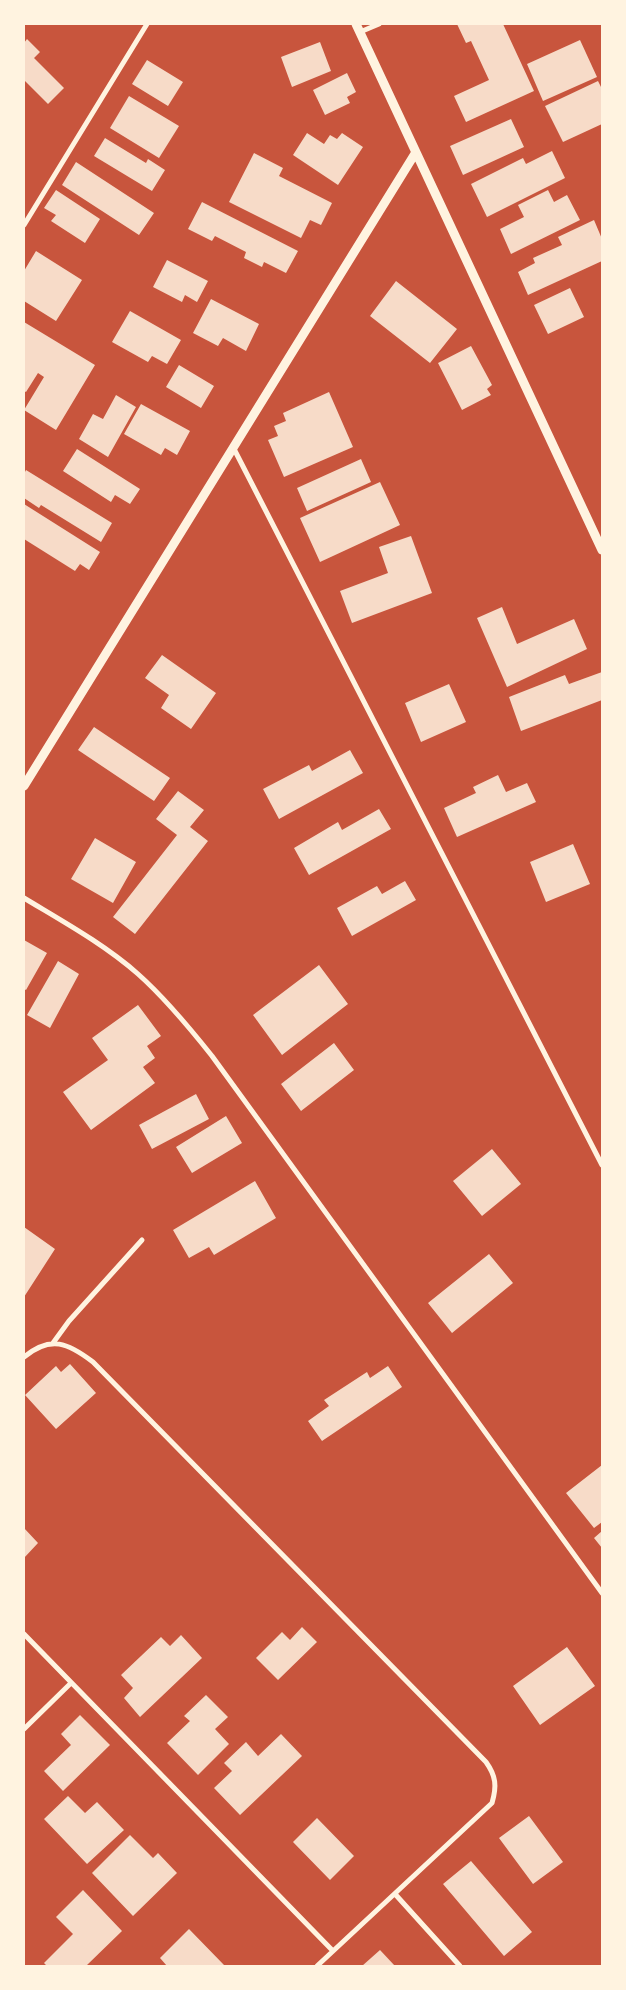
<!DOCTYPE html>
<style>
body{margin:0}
#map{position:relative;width:626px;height:1990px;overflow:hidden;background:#c8553d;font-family:Literata,serif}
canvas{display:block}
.frame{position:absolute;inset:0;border:25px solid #fff3e0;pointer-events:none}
</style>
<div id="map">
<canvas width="626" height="1990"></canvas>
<div class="frame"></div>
</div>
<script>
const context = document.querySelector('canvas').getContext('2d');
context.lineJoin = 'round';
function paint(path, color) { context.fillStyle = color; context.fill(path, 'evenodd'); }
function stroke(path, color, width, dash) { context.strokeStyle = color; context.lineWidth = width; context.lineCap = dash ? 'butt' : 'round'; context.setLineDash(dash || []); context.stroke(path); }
paint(new Path2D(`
 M457 24H503L534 91 466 122 454 96 489 80 471 41 466 43Z
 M27 39 40 52 34 58 64 88 48 104 24 80V43Z
 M580 40 597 77 543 101 527 64Z
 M320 42 331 71 292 87 281 57Z
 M147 60 183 82 168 106 132 84Z
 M347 73 356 92 347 97 350 103 325 115 313 90Z
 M598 81 602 89V124L563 142 545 106Z
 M129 96 179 126 159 158 110 128Z
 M511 119 524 147 463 175 450 146Z
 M307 133 324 144 330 135 337 139 342 133 363 147 338 185 293 155Z
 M105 138 146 163 148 159 165 170 152 191 94 156Z
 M552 151 565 178 487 217 471 184 523 158 526 164Z
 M254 153 283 168 279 176 332 203 321 225 310 220 301 238 229 202Z
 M76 162 154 213 139 235 62 185Z
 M56 190 100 219 85 243 51 221 56 215 44 208Z
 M548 190 554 202 567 195 580 220 511 254 500 229 524 217 518 205Z
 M202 202 298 251 286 273 264 262 262 267 244 258 246 252 215 236 212 241 188 229Z
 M594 220 602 239V261L528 295 518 272 535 263 533 258 562 245 558 237Z
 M36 251 82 280 56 321 24 301V271Z
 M167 260 208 281 197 302 185 295 182 302 153 287Z
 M396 281 457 329 430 363 370 316Z
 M570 288 584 317 548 334 534 305Z
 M211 299 259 324 246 351 223 338 218 346 193 333Z
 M130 311 181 340 167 364 152 356 148 362 112 342Z
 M24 322 95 365 56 430 24 410 44 377 38 373 26 392 24 391Z
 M471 346 492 385 487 389 491 395 462 410 438 363Z
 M179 365 214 386 201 408 166 387Z
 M329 392 353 447 284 477 268 440 278 436 274 426 286 421 283 413Z
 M116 395 136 407 108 457 79 439 93 414 103 419Z
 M141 404 190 431 177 455 165 448 161 455 124 434Z
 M77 449 140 489 130 504 115 495 111 502 63 471Z
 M361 459 371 482 307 511 297 488Z
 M26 470 112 523 101 542 41 505 39 508 24 498V474Z
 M380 482 400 525 320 562 300 518Z
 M24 504 100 552 89 570 80 564 75 571 24 539Z
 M411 536 432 593 352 623 340 591 388 573 379 547Z
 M502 607 517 644 574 619 587 649 507 687 477 618Z
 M162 655 216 693 191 729 161 708 169 695 145 678Z
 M602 672V700L521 731 509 697 565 675 569 684Z
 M449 684 466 722 421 742 405 703Z
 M94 727 170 778 154 801 78 750Z
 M350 750 363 773 279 819 263 789 309 765 312 771Z
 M498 775 506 792 527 783 536 802 457 837 444 808 476 793 473 787Z
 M178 791 204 810 190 827 208 841 135 934 113 917 177 835 156 819Z
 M379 809 391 829 309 875 294 848 338 822 342 830Z
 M95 838 136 862 113 903 71 879Z
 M573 844 590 884 546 902 530 862Z
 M405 881 416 900 352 936 337 908 377 886 382 894Z
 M24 940 47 953 26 990 24 989Z
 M58 961 79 974 50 1028 27 1015Z
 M319 965 348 1004 282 1055 253 1015Z
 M138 1005 161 1036 147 1046 155 1058 143 1067 155 1083 91 1130 63 1092 108 1060 92 1038Z
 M334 1043 354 1070 301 1111 281 1084Z
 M196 1094 209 1119 152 1149 139 1125Z
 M226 1116 242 1143 192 1173 176 1147Z
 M492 1149 521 1184 482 1216 453 1181Z
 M255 1181 276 1218 214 1255 209 1247 189 1258 173 1230Z
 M24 1227 55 1249 24 1297Z
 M489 1254 513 1283 452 1333 428 1303Z
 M70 1364 96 1393 56 1429 25 1395 56 1366 61 1372Z
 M388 1366 402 1387 322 1441 308 1421 329 1406 324 1400 367 1372 370 1378Z
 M602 1465V1522L594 1528 566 1493Z
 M24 1528 38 1543 24 1558Z
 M602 1531V1548L594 1538Z
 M302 1627 317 1642 278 1680 256 1658 282 1632 290 1640Z
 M181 1635 202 1658 140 1717 124 1698 133 1688 121 1675 161 1637 170 1646Z
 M567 1647 595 1686 540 1725 513 1686Z
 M206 1695 228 1717 215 1729 229 1744 198 1775 167 1743 190 1721 184 1716Z
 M80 1715 110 1745 63 1791 44 1771 71 1745 61 1734Z
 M281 1734 302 1756 240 1815 214 1788 232 1771 224 1763 246 1742 258 1756Z
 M68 1796 85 1813 97 1802 124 1830 87 1864 44 1819Z
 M529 1816 563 1862 533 1884 499 1838Z
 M317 1818 354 1856 330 1880 293 1842Z
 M130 1835 153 1858 158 1853 177 1873 133 1916 92 1873Z
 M471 1861 532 1932 504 1956 443 1884Z
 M83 1890 122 1931 86 1966H47L44 1963 73 1934 56 1917Z
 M189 1929 224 1965 222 1966H167L160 1958Z
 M380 1950 395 1966H362Z`), '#f7dbc8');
stroke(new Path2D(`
 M360 32 379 24
 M24 225 147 24
 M233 447 602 1165
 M24 898C62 921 104 944 138 974 165 998 189 1027 212 1056L602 1593
 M53 1343 69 1321 142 1240
 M24 1357C51 1335 68 1343 93 1362L486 1762C496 1776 497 1786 492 1803L317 1966
 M24 1634 333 1951
 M24 1729 71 1683
 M395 1894 460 1966`), '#fff3e0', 5);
stroke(new Path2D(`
 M356 24 602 550
 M24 786 416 152`), '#fff3e0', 9);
</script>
